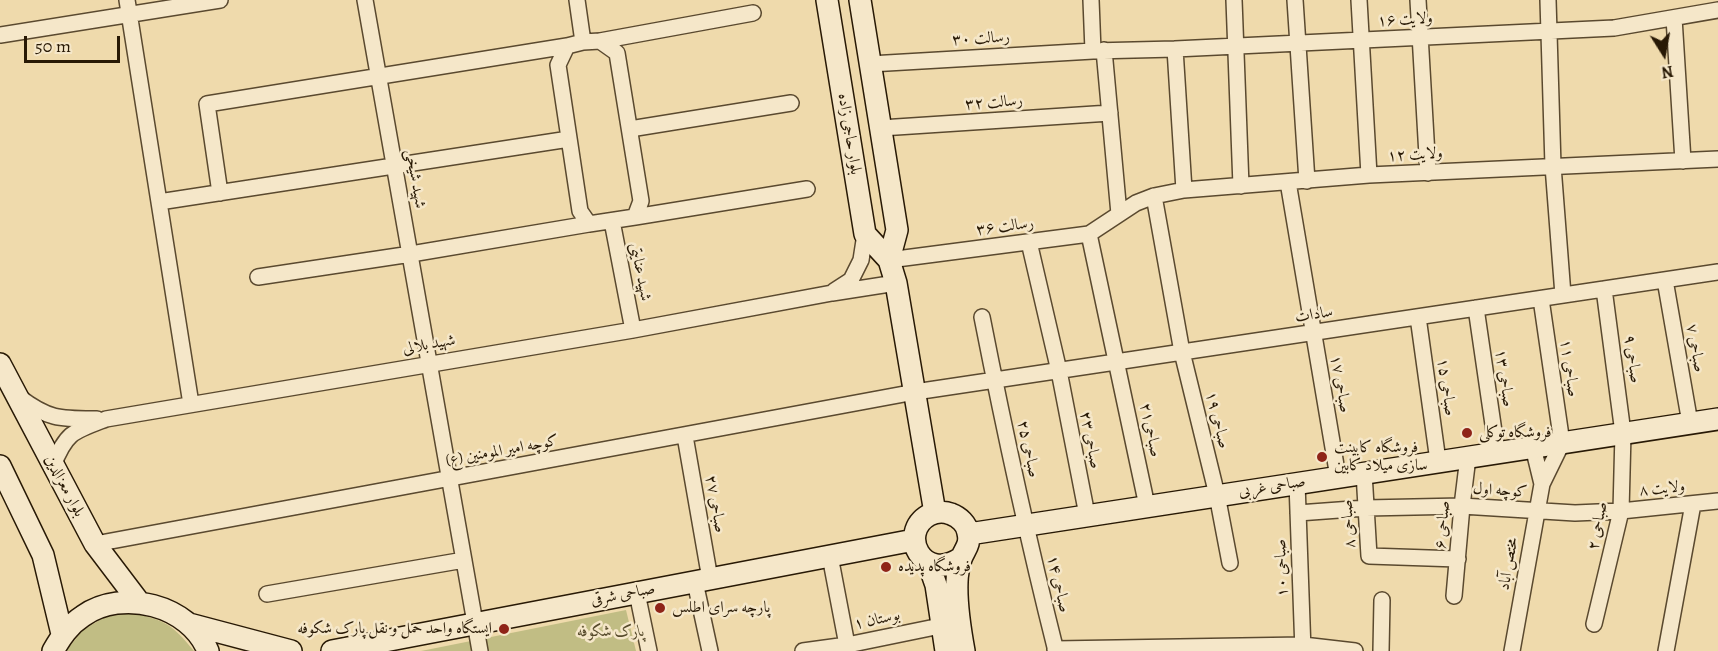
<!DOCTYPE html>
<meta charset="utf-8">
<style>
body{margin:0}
#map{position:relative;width:1718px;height:651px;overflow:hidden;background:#efdaac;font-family:Alegreya,serif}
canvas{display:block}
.north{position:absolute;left:1634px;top:24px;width:60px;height:60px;-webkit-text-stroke:4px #f5e7c9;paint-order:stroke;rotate:169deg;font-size:16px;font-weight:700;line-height:24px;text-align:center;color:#281905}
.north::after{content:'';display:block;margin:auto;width:21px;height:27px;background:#281905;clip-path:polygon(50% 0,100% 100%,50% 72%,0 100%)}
.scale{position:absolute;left:24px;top:36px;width:96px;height:27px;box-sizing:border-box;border:3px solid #281905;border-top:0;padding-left:8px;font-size:18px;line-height:21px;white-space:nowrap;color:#281905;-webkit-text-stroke:4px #f5e7c9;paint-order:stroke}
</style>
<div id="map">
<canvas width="1718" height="651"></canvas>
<div class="north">N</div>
<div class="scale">50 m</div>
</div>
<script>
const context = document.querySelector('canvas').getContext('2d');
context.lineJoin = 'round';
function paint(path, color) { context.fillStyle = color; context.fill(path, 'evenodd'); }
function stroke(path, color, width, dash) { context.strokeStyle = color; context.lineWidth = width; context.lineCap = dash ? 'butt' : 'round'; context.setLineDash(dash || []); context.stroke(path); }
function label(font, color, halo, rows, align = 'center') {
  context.font = font + ' Alegreya,Amiri,serif'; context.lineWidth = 5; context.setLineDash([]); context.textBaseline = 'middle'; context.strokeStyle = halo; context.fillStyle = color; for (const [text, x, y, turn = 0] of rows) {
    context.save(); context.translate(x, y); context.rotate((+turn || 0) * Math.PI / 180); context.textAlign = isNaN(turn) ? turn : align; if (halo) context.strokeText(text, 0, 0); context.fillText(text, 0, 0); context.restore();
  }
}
paint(new Path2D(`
 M626 610 636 651H421Z
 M131 613C165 620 172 624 194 651H66L83 630 105 617Z`), '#c1bd84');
const street = new Path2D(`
 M127 0 191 404
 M365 0 480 651
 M577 0 583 42
 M1091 0 1093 51
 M1234 0 1241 186
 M1295 0 1307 181
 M1359 0 1369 175
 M1418 0 1428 173
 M1548 0 1553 166 1563 295
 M1674 18 1683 161
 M0 35 220 0
 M600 41 617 53 641 201 635 217 589 224 580 211 558 65 567 46 583 42Z
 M600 41 753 13
 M1175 49 1184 190
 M1104 50 1119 214
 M870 64 1093 51 1175 49 1614 28 1718 10
 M881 128 1110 113
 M630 129 791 103
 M1288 182 1338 477
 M220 193 207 104 567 46
 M1154 196 1182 352 1217 495 1230 563
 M159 202 569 139
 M635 217 807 189
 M612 221 633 330
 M1089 234 1147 506
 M1029 242 1059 371 1087 515
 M889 260 1089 234 1136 203 1154 196 1184 190 1369 175 1718 159
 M258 277 411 254 589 224
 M1665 280 1690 423
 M834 291 851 280 861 260 865 234
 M1476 308 1497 452
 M982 317C1004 429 1028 540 1056 651
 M1418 317 1438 461
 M19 397C49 420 61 419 97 419
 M685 436 710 579
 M1533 447 1542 484 1562 443 1541 299
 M53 466C66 432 74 431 106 419L633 330 832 293 896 283
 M1364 473 1369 556 1458 559
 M1297 483 1303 651
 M1298 513 1366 508 1462 506 1575 513 1621 511 1718 501
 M95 544 915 392 1718 272
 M830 556 847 645
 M695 582 710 651
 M637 593 649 651
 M267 594 464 560
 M1454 596 1462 506 1468 457
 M1594 624 1621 511 1623 433 1604 289
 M1055 649 1303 645 1355 651
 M803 651 847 645 950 624
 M1381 651 1382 600
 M1512 651 1542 484
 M1666 651 1693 504`);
const secondary = new Path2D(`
 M827 0 865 234 889 260 896 283 935 513
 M860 0 897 230 889 260
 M0 364 95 544 139 602
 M0 466 43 555 62 634
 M969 534 1718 419
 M961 558C923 584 897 533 929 515 935 512 944 511 951 514 959 517 967 524 968 533 971 545 964 550 961 559 959 566 957 575 957 582 956 605 960 629 964 651
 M928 562 936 585 946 651
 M189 624 291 651
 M53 651C61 637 69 625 83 616 122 588 190 605 208 651
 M332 651 914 540`);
stroke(street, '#5a492f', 18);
stroke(secondary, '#281905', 24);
stroke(street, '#f5e7c9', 15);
stroke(secondary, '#f5e7c9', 21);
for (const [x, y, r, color] of [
 [1467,433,6,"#8f2418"],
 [1322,457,6,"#8f2418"],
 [886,567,6,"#8f2418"],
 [660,608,6,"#8f2418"],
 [504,629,6,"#8f2418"]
]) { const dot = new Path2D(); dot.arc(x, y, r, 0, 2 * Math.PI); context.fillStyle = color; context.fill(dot); stroke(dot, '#f5e7c9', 2); }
label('16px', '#281905', '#f5e7c9', [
 ["ولایت ۱۶",1405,20,-3],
 ["رسالت ۳۰",981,39,-3],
 ["رسالت ۳۲",994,103,-4],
 ["بلوار حاجی زاده",849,134,81],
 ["ولایت ۱۲",1415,155,-3],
 ["شهید شیخی",415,179,80],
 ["رسالت ۳۶",1005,227,-7],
 ["شهید عنایتی",640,272,79],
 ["سادات",1314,315,-9],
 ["شهید بلالی",429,345,-10],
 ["صباحی ۷",1695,348,80],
 ["صباحی ۹",1632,359,82],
 ["صباحی ۱۱",1569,368,82],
 ["صباحی ۱۳",1504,378,82],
 ["صباحی ۱۷",1340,384,80],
 ["صباحی ۱۵",1446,387,82],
 ["صباحی ۱۹",1217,420,76],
 ["صباحی۲۱",1150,430,78],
 ["صباحی ۲۳",1090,440,79],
 ["صباحی ۲۵",1028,449,78],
 ["کوچه امیر المومنین (ع)",502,451,-10],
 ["بلوار معزالدین",64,486,62],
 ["صباحی غربی",1272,487,-9],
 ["ولایت ۸",1662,489,-6],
 ["کوچه اول",1500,491,4],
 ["صباحی ۲۷",715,504,80],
 ["صباحی ۸",1349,524,-94],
 ["صباحی ۶",1443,525,-85],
 ["صباحی ۲",1598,526,-79],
 ["مختص آباد",1509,564,-80],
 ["صباحی ۱۰",1282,568,-92],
 ["صباحی ۱۴",1058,584,77],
 ["صباحی شرقی",623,595,-11],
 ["بوستان ۱",877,620,-12]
]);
label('16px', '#281905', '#f5e7c9', [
 ["فروشگاه توکلی",1479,433],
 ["فروشگاه کابینت",1334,448],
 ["سازی میلاد کابین",1334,466],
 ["فروشگاه پدیده",898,567],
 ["پارچه سرای اطلس",672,608],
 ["ایستگاه واحد حمل و نقل پارک شکوفه",492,629,"right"]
], 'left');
label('italic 16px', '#564a2b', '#f5e7c9', [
 ["پارک شکوفه",611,632]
]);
</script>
